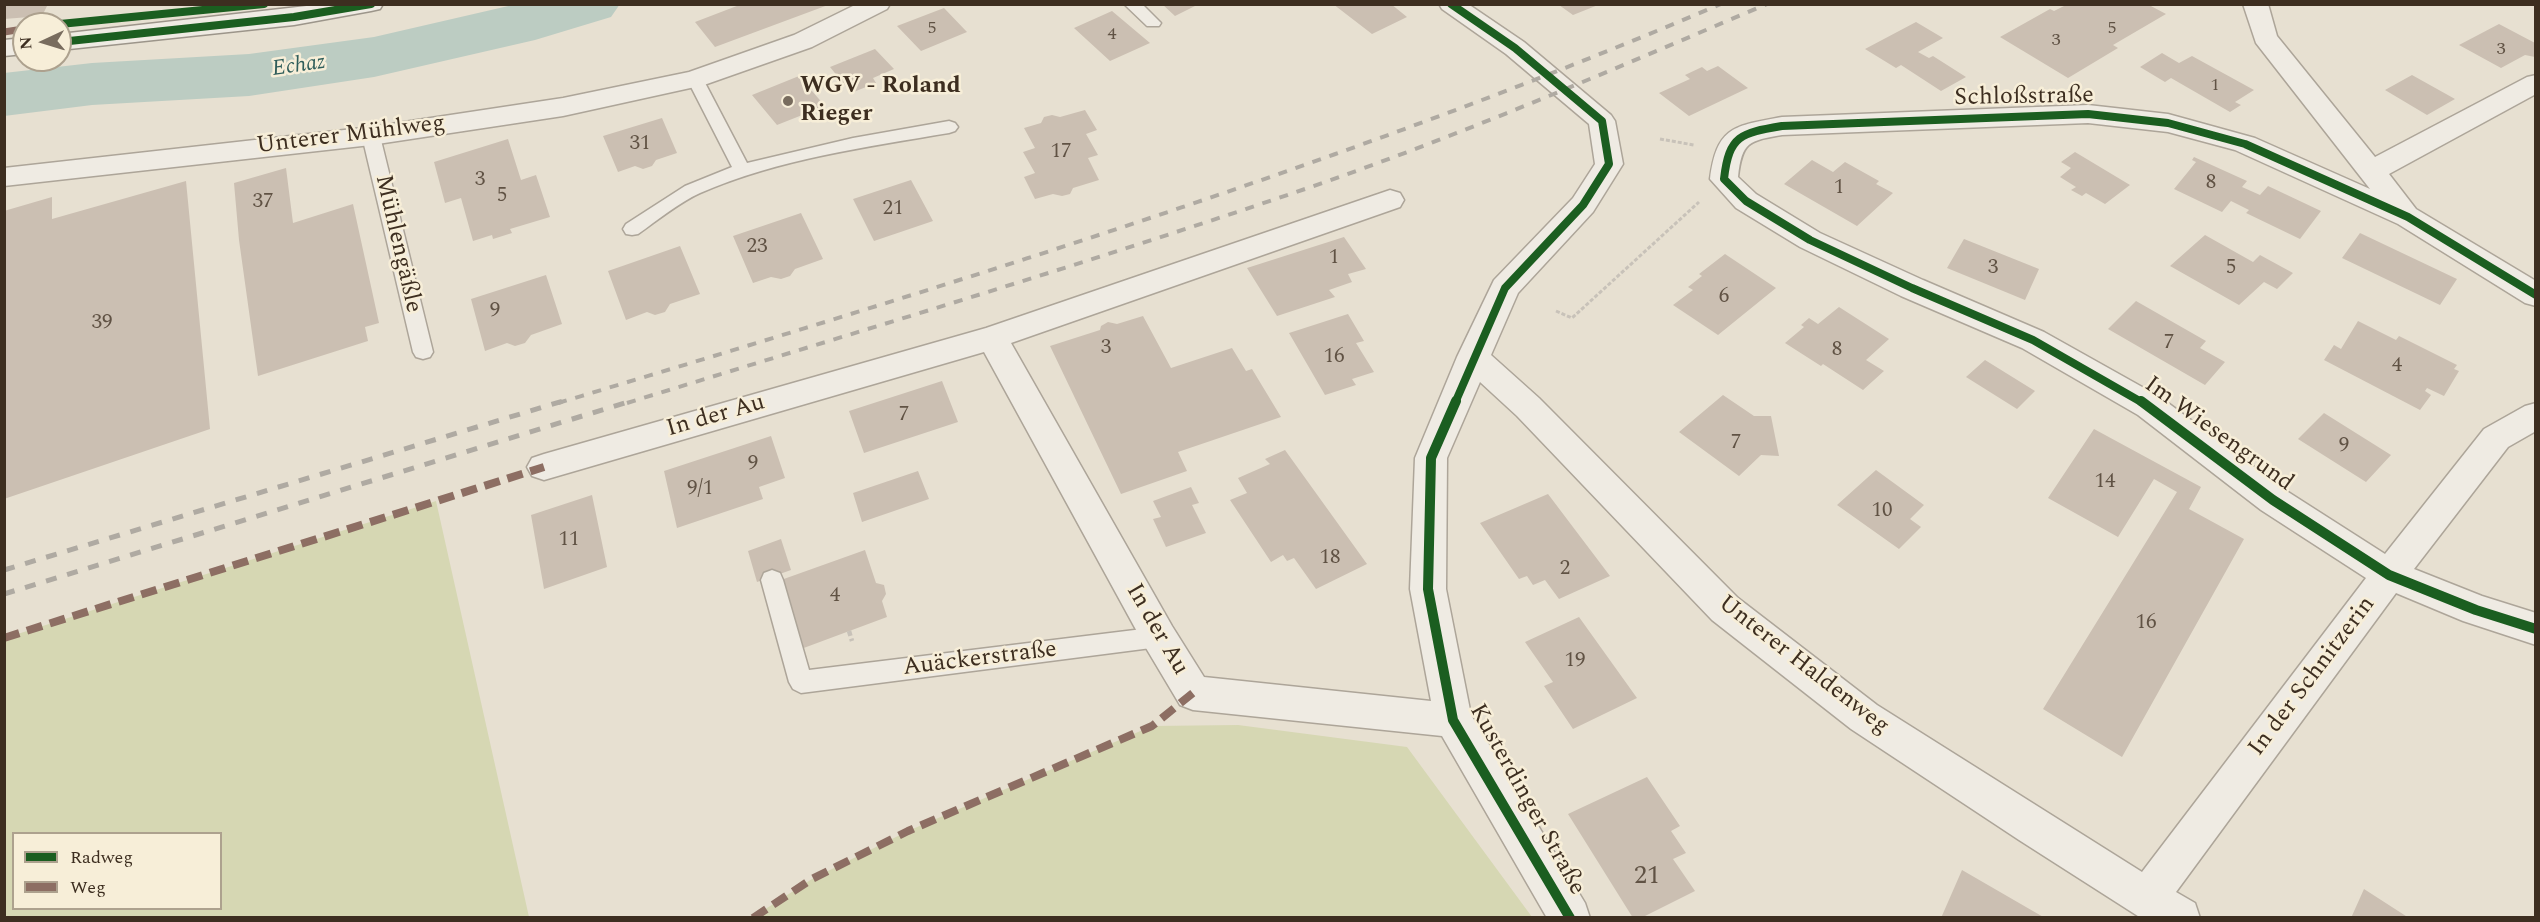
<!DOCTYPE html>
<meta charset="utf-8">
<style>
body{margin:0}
#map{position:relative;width:2540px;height:922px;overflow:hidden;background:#e7e0d1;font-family:Spectral,serif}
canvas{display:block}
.frame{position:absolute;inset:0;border:6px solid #3d2e20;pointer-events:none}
.legend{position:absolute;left:12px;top:832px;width:210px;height:78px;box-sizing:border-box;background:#f7eed8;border:2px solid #ada18e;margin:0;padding:8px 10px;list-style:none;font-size:18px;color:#3d2e20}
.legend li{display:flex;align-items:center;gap:12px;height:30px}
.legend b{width:30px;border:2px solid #ada18e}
.north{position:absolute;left:12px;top:12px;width:60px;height:60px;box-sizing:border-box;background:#f7eed8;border:2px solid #ada18e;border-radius:50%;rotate:266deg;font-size:16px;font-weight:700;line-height:24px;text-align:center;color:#3d2e20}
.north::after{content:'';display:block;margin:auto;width:21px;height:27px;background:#786c5e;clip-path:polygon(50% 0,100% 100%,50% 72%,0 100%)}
</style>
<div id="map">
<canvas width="2540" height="922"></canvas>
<div class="frame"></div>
<ul class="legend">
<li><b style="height:8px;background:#1b5e20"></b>Radweg</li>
<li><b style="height:8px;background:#8d6e63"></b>Weg</li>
</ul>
<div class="north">N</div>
</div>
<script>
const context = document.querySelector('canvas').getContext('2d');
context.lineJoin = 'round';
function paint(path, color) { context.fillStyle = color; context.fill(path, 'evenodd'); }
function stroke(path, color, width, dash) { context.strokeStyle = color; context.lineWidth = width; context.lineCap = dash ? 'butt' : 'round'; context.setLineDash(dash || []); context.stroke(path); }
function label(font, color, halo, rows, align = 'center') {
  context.font = font + ' Spectral,serif'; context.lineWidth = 5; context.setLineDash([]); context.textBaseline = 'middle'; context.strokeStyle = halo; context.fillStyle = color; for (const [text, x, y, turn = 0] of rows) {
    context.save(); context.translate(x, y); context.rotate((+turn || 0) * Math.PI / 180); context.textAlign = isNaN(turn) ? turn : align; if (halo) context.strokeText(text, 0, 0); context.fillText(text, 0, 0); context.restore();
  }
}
paint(new Path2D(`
 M436 501 529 917H5V638ZM14 834H220V908H14Z
 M1238 725 1407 747 1532 917H753L812 879 908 831 1152 726Z`), '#d6d7b3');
paint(new Path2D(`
 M517 4H620L611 17 535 40 374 77 249 96 92 105 4 116V73L92 63 249 54 374 37Z`), '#bcccc2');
paint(new Path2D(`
 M4 4H48L42 16 4 19Z
 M742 4H828V5L715 47 695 22Z
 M1162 4H1199L1175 16Z
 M1333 4H1391L1407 17 1372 34Z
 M1559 5H1598L1573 15Z
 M2066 5H2149L2166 14 2113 45 2118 48 2068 78 2000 37 2050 9 2054 11Z
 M944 8 967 32 921 51 897 26Z
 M1112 11 1150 43 1110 61 1074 28Z
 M1916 22 1943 38 1918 52 1929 58 1933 56 1966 77 1941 91 1901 65 1896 68 1865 49Z
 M2499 24 2535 43V57L2525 55 2501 68 2459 45Z
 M875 49 894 69 873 78 876 83 851 93 830 67Z
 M2162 53 2179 63 2192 56 2254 90 2235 102 2241 105 2230 112 2171 78 2165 82 2140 67Z
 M1718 66 1748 88 1689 116 1659 93 1690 79 1685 75 1702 67 1707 71Z
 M2412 75 2455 99 2427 115 2385 90Z
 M799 76 825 106 777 125 752 95Z
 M1085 110 1097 130 1086 134 1098 155 1088 158 1099 180 1073 188 1070 194 1062 196 1053 194 1035 199 1024 177 1035 173 1023 152 1035 148 1024 128 1041 123 1044 117 1052 115 1060 117Z
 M662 118 677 153 656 160 652 166 643 169 635 166 618 172 603 136Z
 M508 139 521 180 536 175 550 217 510 229 512 233 493 239 492 235 473 241 461 198 445 203 434 162Z
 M2075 152 2130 185 2105 204 2086 193 2082 196 2071 190 2076 187 2060 177 2071 168 2061 162Z
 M2194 157 2247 181 2242 187 2260 195 2268 186 2321 211 2300 239 2246 213 2249 210 2231 201 2222 212 2174 189 2196 162 2192 160Z
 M1812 160 1833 172 1845 162 1879 181 1876 184 1893 193 1857 226 1784 184Z
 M286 168 293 223 353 204 379 323 365 327 368 341 258 376 239 240 234 183Z
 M911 180 933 221 874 241 853 199Z
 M186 181 210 429 4 499V211L52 197V219Z
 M801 213 823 259 795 269 790 276 781 279 771 277 753 283 733 236Z
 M2360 233 2457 279 2440 305 2342 258Z
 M2205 235 2253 262 2260 255 2293 273 2277 289 2264 282 2239 305 2170 266Z
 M1344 237 1366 269 1348 274 1352 282 1329 290 1335 297 1277 316 1247 268Z
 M1964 239 2039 269 2025 300 1947 268Z
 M680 246 700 294 670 304 665 312 655 315 647 312 626 320 608 271Z
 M1725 254 1776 288 1718 335 1673 305 1693 290 1688 287 1702 276 1699 274Z
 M546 275 562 324 531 335 525 343 515 346 507 343 485 351 471 299Z
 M2136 301 2206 341 2200 348 2225 362 2205 385 2108 329Z
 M1839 307 1889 339 1866 360 1884 371 1863 390 1823 364 1821 366 1785 343 1804 327 1801 325 1809 318 1818 324Z
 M1348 314 1364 341 1356 343 1374 372 1352 379 1356 385 1325 395 1289 333Z
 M1143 316 1171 368 1232 348 1246 371 1252 369 1281 417 1178 452 1187 471 1121 494 1050 346 1100 330 1101 326 1108 322 1117 324Z
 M2358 321 2396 340 2399 336 2457 365 2454 369 2459 371 2444 396 2427 388 2425 391 2431 395 2420 410 2324 360 2334 345 2341 349Z
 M1985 360 2035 391 2017 409 1966 377Z
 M942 381 958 422 864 453 849 411Z
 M1723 395 1754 416H1771L1779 456 1761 455 1739 476 1679 432Z
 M2324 413 2391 455 2366 482 2298 439Z
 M2094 429 2201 487 2189 509 2244 539 2122 757 2043 709 2177 492 2154 479 2118 537 2048 498Z
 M771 436 785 478 759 487 763 499 677 528 664 471Z
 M1285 450 1367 564 1316 589 1294 558 1287 561 1283 555 1271 562 1230 500 1247 493 1238 478 1270 464 1265 459Z
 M1876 470 1924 505 1910 519 1921 527 1899 549 1837 505Z
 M918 471 929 499 862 522 853 493Z
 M1191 487 1199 503 1192 505 1206 533 1166 547 1153 519 1161 517 1153 501Z
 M1548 494 1610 576 1559 599 1545 580 1533 585 1527 576 1519 579 1480 523Z
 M592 495 607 567 544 589 531 515Z
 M781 539 791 570 757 582 748 551Z
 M865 550 876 583 884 585 886 594 882 601 887 617 801 649 781 580Z
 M1579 617 1637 698 1573 729 1544 686 1553 682 1525 642Z
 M1647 777 1680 826 1671 831 1686 853 1673 859 1695 891 1641 918H1633L1568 814Z
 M1962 870 2045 918H1941Z
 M2364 889 2409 918H2351Z`), '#cbbfb2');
const service = new Path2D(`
 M1124 4H1142L1161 23 1159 26H1147Z
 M695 74 701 75 703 79 747 163 853 138 949 121 955 123 958 127 955 131 949 133C866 147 778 159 700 193 678 203 658 220 638 234L632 235 626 234 623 229 626 224 685 186 732 167 687 79 689 75Z
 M371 130 377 132 380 136 433 352 430 357 423 359 416 357 413 352 362 136 365 132Z
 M772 570 780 573 783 580 809 670 1159 627 1167 630 1171 637 1167 644 1159 647 801 693 793 689 789 682 761 580 764 573Z`);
const minor = new Path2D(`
 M857 4H890L887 9 812 47 704 85 563 116 371 145 4 186V168L371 127 563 98 689 72 794 35Z
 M1439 4H1468L1524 42 1611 115 1615 121 1623 164 1593 212 1518 293 1491 355 1539 398 1738 598 1877 705 2142 872 2366 578 2261 510 2138 415 2022 348 1901 296 1800 247 1736 208 1710 179C1717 126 1734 126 1782 117L2088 105 2168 114 2255 138 2370 189 2256 43 2243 4H2268L2277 36 2375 157 2527 77 2536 75V94L2389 174 2416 209 2536 281V306L2525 303 2398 224 2235 150 2168 132 2088 123 1782 135C1749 141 1742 141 1738 177L1756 194 1820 233 1923 280 2044 332 2160 397 2285 490 2385 554 2484 429 2525 406 2536 403V431L2508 447 2414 569 2482 596 2536 613V645L2463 621 2396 593 2176 892 2195 903 2200 918H2141L2019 840 1851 729 1712 620 1517 416 1480 382 1447 458 1446 589 1471 715 1585 903 1590 918H1547L1442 736 1193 710 1180 705 1146 648 984 352 544 480 532 476 527 467 532 458 544 454 986 328 1390 190 1400 193 1404 200 1400 207 1011 343 1172 626 1204 677 1431 701 1410 589 1415 458 1457 357 1494 280 1573 198 1595 164 1589 124 1506 54 1442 9Z`);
const secondary = new Path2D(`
 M324 4H383L380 9 371 11 294 25 60 50V34Z
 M24 38V54L4 56V40Z`);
stroke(service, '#ada599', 3);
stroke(minor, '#ada599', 3);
stroke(secondary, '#9c958a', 3);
stroke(new Path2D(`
 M1660 139 1694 145
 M1556 311 1572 318 1699 202`), '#c8c2b9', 3, [4, 2]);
stroke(new Path2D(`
 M849 631 852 641`), '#c8c2b9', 4.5, [5, 3]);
paint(service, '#efebe3');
paint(minor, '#efebe3');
paint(secondary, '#efebe3');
stroke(new Path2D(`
 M558 403C951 285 1343 165 1721 4
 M627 403C853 333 1080 266 1305 189 1462 135 1614 69 1767 4`), '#afaaa2', 4, [9, 9]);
stroke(new Path2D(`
 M4 570 563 401
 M4 594 631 401`), '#afaaa2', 5, [11, 11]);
stroke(new Path2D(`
 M4 32 24 29`), '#8d6e63', 7, [13, 7]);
stroke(new Path2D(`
 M4 638 544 467
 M753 918 812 879 908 831 1152 726 1193 693`), '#8d6e63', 8, [16, 8]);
stroke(new Path2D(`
 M1451 4 1515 48 1602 121 1609 164 1583 205 1505 288 1455 403
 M60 24 264 4
 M60 42 294 17 371 4
 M2143 403 2033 340 1912 288 1810 240 1746 201 1724 179C1729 135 1741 133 1782 126L2088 114 2168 123 2245 144 2408 217 2536 295`), '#1b5e20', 8);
stroke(new Path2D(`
 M1456 401 1431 458 1428 589 1453 720 1570 918
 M2141 401 2273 500 2389 575 2476 610 2536 629`), '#1b5e20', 10);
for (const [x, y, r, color] of [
 [788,101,6,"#786c5e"]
]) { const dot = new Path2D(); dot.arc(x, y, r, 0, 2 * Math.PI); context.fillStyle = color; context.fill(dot); stroke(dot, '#f7eed8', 2); }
label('18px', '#605244', null, [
 ["5",932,29],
 ["5",2112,29],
 ["4",1112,35],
 ["3",2056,41],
 ["3",2501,50],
 ["1",2215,86]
]);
label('21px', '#605244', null, [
 ["31",640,145],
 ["17",1061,153],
 ["3",480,181],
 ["8",2211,184],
 ["1",1839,189],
 ["5",502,197],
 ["37",263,203],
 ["21",893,210],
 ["23",757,248],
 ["1",1334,259],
 ["3",1993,269],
 ["5",2231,269],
 ["6",1724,298],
 ["9",495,312],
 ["39",102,324],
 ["7",2169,344],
 ["3",1106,349],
 ["8",1837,351],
 ["16",1334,358],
 ["4",2397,367],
 ["7",904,416],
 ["7",1736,444],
 ["9",2344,447],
 ["9",753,465],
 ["14",2105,483],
 ["9/1",700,490],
 ["10",1882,512],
 ["11",569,541],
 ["18",1330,559],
 ["2",1565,570],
 ["4",835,597],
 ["16",2146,624],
 ["19",1575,662]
]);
label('italic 22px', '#2f5d5a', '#f7eed8', [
 ["Echaz",299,67,-8]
]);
label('bold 24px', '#3d2e20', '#f7eed8', [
 ["WGV - Roland",800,87],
 ["Rieger",800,115]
], 'left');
label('24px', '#3d2e20', '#f7eed8', [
 ["Schloßstraße",2024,98,-1],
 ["Unterer Mühlweg",351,136,-7],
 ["Mühlengäßle",397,244,77],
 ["In der Au",716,417,-16],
 ["Im Wiesengrund",2218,435,36],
 ["In der Au",1156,630,60],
 ["Auäckerstraße",980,660,-7],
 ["Unterer Haldenweg",1803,666,38],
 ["In der Schnitzerin",2313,677,-53],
 ["Kusterdinger Straße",1526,800,61]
]);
label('26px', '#605244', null, [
 ["21",1647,878]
]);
</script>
